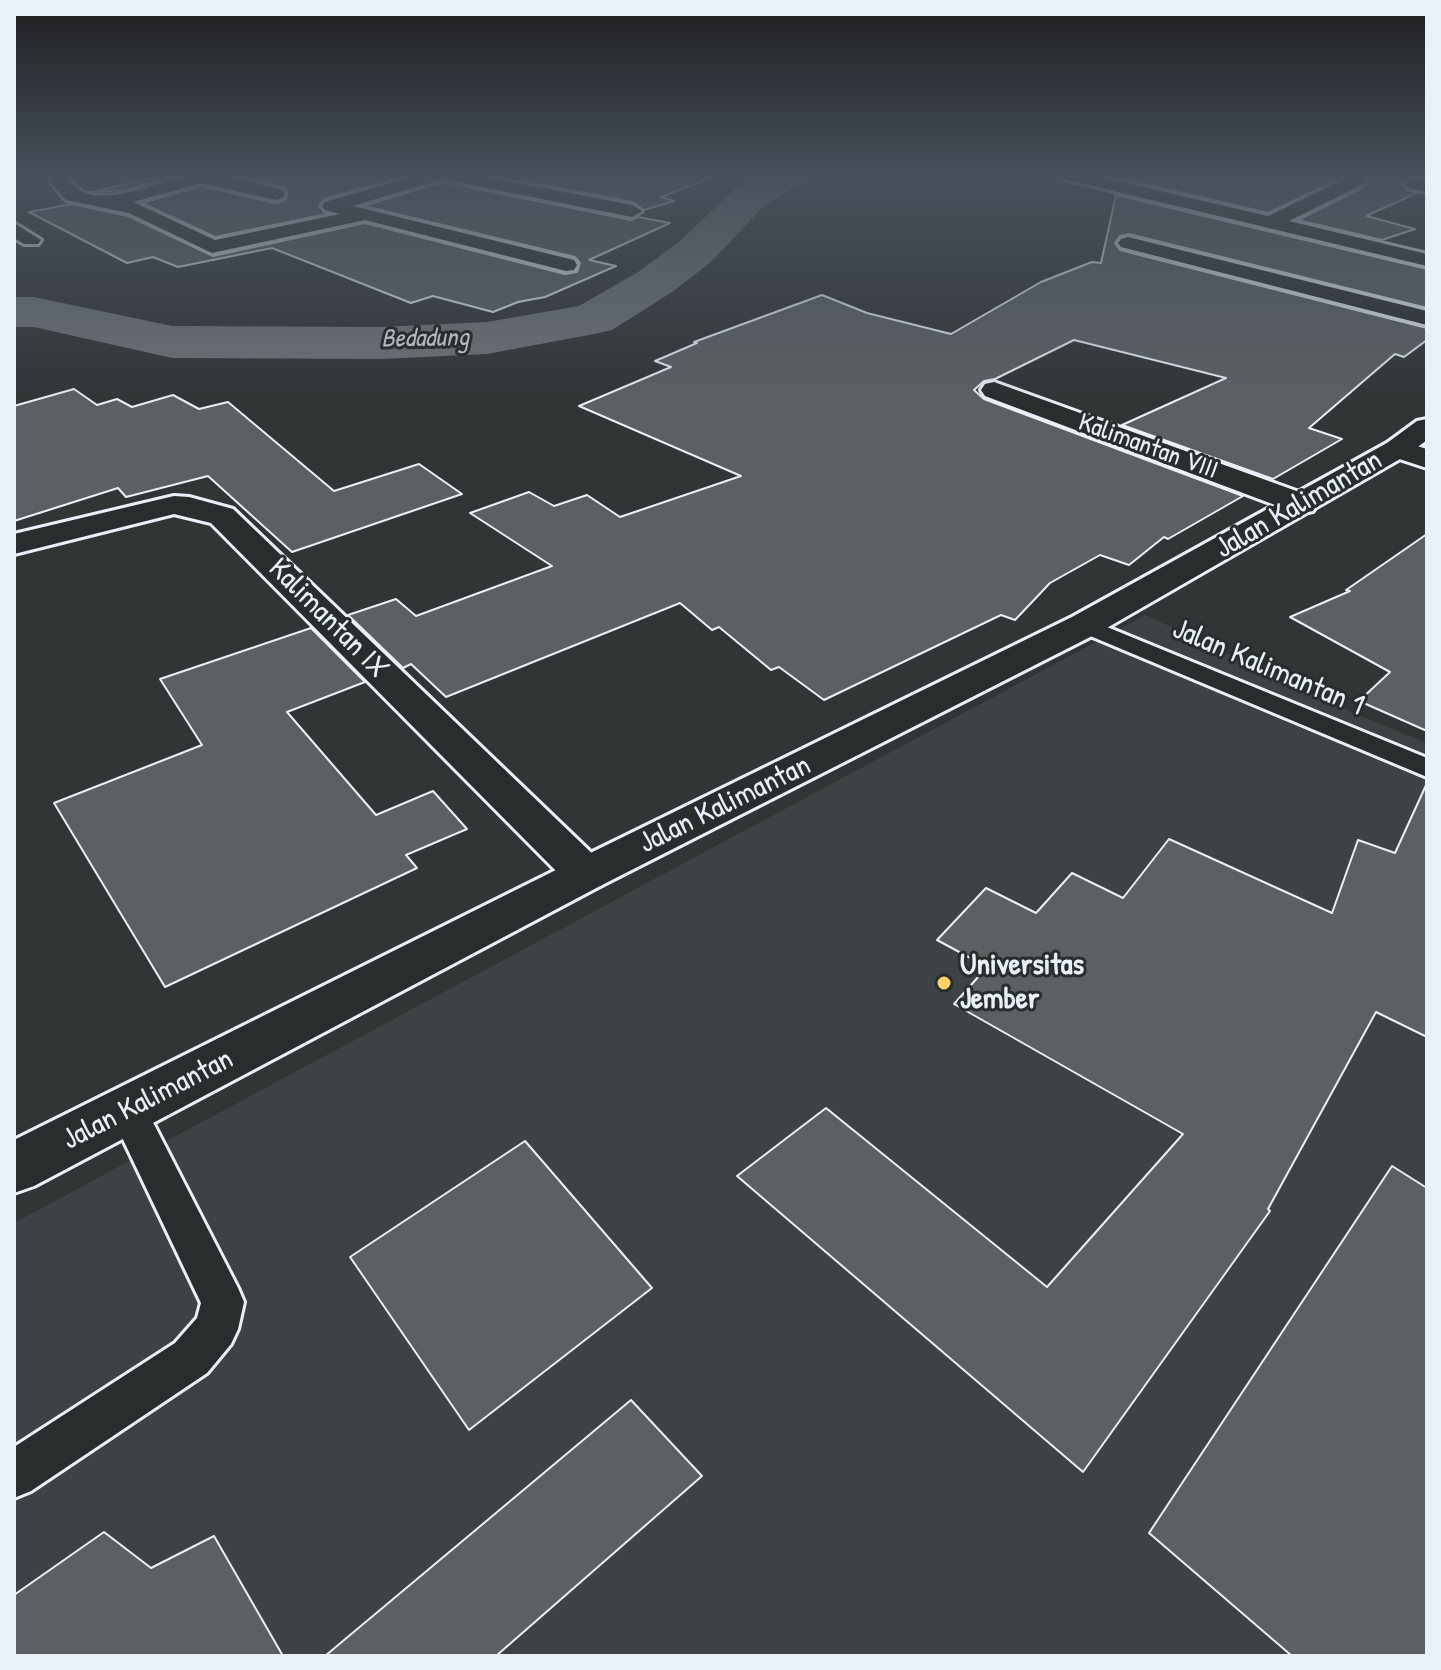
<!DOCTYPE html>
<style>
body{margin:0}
#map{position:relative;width:1441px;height:1670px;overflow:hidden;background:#323536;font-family:"Patrick Hand",sans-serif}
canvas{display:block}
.frame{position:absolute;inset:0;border:16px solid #e8f1f8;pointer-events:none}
</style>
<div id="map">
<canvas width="1441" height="1670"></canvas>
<div class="frame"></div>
</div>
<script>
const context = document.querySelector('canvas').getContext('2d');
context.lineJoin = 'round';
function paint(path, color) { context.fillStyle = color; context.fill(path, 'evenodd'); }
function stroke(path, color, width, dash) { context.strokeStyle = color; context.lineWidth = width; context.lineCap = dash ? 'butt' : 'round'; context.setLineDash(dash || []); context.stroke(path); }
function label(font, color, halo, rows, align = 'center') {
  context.font = font + ' "Patrick Hand",sans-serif'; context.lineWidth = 6; context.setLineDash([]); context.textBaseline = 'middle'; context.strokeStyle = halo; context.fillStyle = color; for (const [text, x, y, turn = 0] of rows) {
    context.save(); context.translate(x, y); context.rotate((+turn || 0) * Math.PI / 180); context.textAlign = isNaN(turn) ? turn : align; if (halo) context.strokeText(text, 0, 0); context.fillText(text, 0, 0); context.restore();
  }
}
paint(new Path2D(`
 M1146 615 1353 713 1427 743V1656H14V1223Z`), '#3f4244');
paint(new Path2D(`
 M761 174H807L802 182 765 205 711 262 672 292 612 330 594 334 487 354 381 359 172 358 34 327H14V297H34L172 326 381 327 487 322 579 306 638 272 679 242 737 187Z`), '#6e7376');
const building = new Path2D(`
 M171 174H184L125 190 91 192Z
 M229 174H411L324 199 319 206 327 214 215 237 142 203 201 186 275 203 284 201 288 195 284 187Z
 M484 174H713V177L661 197 674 201 644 210 633 202Z
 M1121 174H1349L1268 213 1120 178Z
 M1364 174H1427V179L1414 176 1403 182 1406 190 1417 193 1366 216 1415 229 1382 240 1298 220 1364 187 1369 180Z
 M442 182 631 220 638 217 670 223 589 260 616 266 545 297 518 302 493 312 433 296 411 303 272 248 178 267 153 257 127 263 29 212 71 204 128 216 213 256 365 223 565 274 577 272 580 263 575 257 364 206Z
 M1116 195 1427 269V308L1129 234 1120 236 1115 243 1120 250 1427 328V340L1404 357 1395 354 1309 428 1342 439 1273 479 1122 425 1226 378 1074 340 995 379 984 381 974 390 984 399 1243 496 1168 539 1164 537 1129 565 1100 555 1050 583 1015 620 1001 615 824 700 779 667 771 670 719 627 712 630 680 603 446 697 411 664 403 668 348 615 396 599 416 616 552 566 470 513 529 492 554 506 587 495 620 517 741 476 579 406 671 367 655 361 697 343 694 342 822 295 867 313 951 334 1041 282 1092 262 1101 263Z
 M74 389 97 405 117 399 132 407 173 395 199 409 228 402 334 491 419 464 462 494 292 552 208 476 126 497 118 488 14 521V406Z
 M1427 534V731L1359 701 1390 672 1290 617 1350 591 1346 590Z
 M311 628 365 682 287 712 376 815 433 791 467 829 406 855 417 868 165 987 54 803 202 745 160 679Z
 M1427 783V1037L1376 1012 1268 1209 1270 1211 1083 1472 737 1176 826 1108 1047 1287 1183 1134 954 1004 987 967 937 940 986 888 1036 913 1072 873 1123 898 1169 839 1332 913 1358 840 1395 853Z
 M525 1141 652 1288 469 1430 350 1257Z
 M1392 1166 1427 1188V1656H1292L1149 1533Z
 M631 1400 702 1476 496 1656H325Z
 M104 1532 151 1568 214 1536 283 1656H14V1595Z`);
paint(building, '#5c6063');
stroke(building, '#e8f1f8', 2);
const lane = new Path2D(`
 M1085 618 1427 758V777L1076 630 1073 625 1076 620Z
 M128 1094 141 1099 238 1288 244 1302 238 1329 231 1344 207 1373 31 1491 14 1498V1447L175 1343 197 1318 201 1303 109 1110 115 1099Z`);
const street = new Path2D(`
 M49 174H67C83 221 163 178 197 174 219 171 260 185 283 190L285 194 283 198 276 200 201 183 133 202 215 240 340 214 325 210 322 206 325 202 421 174H470L632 205 642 211 632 217 442 179 353 206 574 260 577 265 574 270 566 271 365 220 212 253 129 213 66 200 52 184Z
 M1057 174H1087L1268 216 1351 176H1363L1366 180 1363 184 1289 221 1427 254V266L1060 178Z
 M1414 179 1427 182V192L1408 188 1405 184 1408 180Z
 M14 223 41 240 38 244H24L14 238Z
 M1128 237 1427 311V325L1121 247 1118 243 1121 239Z
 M994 382 1313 497 1317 504 1313 511 1302 513 1291 511 985 396 981 390 985 384Z
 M1397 440 1427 449V468L1387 455 1383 449 1387 443Z
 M174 496 189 497 233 509 602 863 609 874 602 885 586 890 570 885 211 523 174 514 14 554V534Z`);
const secondary = new Path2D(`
 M1427 419V440L1407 455 1098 633 602 885 34 1186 14 1193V1140L570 863 1072 617 1387 443 1417 421Z`);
stroke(lane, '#e8f1f8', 6);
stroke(street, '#e8f1f8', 6);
stroke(secondary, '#e8f1f8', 6);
paint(lane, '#2a2d2e');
paint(street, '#2a2d2e');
paint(secondary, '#2a2d2e');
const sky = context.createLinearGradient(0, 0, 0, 407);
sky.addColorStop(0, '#1c1d1e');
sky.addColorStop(0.43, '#49515d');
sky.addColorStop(1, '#49515d00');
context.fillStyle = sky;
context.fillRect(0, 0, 1441, 407);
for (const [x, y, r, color] of [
 [944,983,8,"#ffd166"]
]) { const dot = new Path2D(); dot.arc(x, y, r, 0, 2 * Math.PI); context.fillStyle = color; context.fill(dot); stroke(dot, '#2a2d2e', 3); }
label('italic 26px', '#b1b8be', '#2a2d2e', [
 ["Bedadung",425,339,-1]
]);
label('26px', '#e8f1f8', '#2a2d2e', [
 ["Kalimantan VIII",1148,447,20]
]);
label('30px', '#e8f1f8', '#2a2d2e', [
 ["Jalan Kalimantan",1299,505,-30],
 ["Kalimantan IX",328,619,45],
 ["Jalan Kalimantan 1",1268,668,23],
 ["Jalan Kalimantan",725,805,-26],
 ["Jalan Kalimantan",148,1100,-27]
]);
label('bold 30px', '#e8f1f8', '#2a2d2e', [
 ["Universitas",960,966],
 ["Jember",960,1000]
], 'left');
</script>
